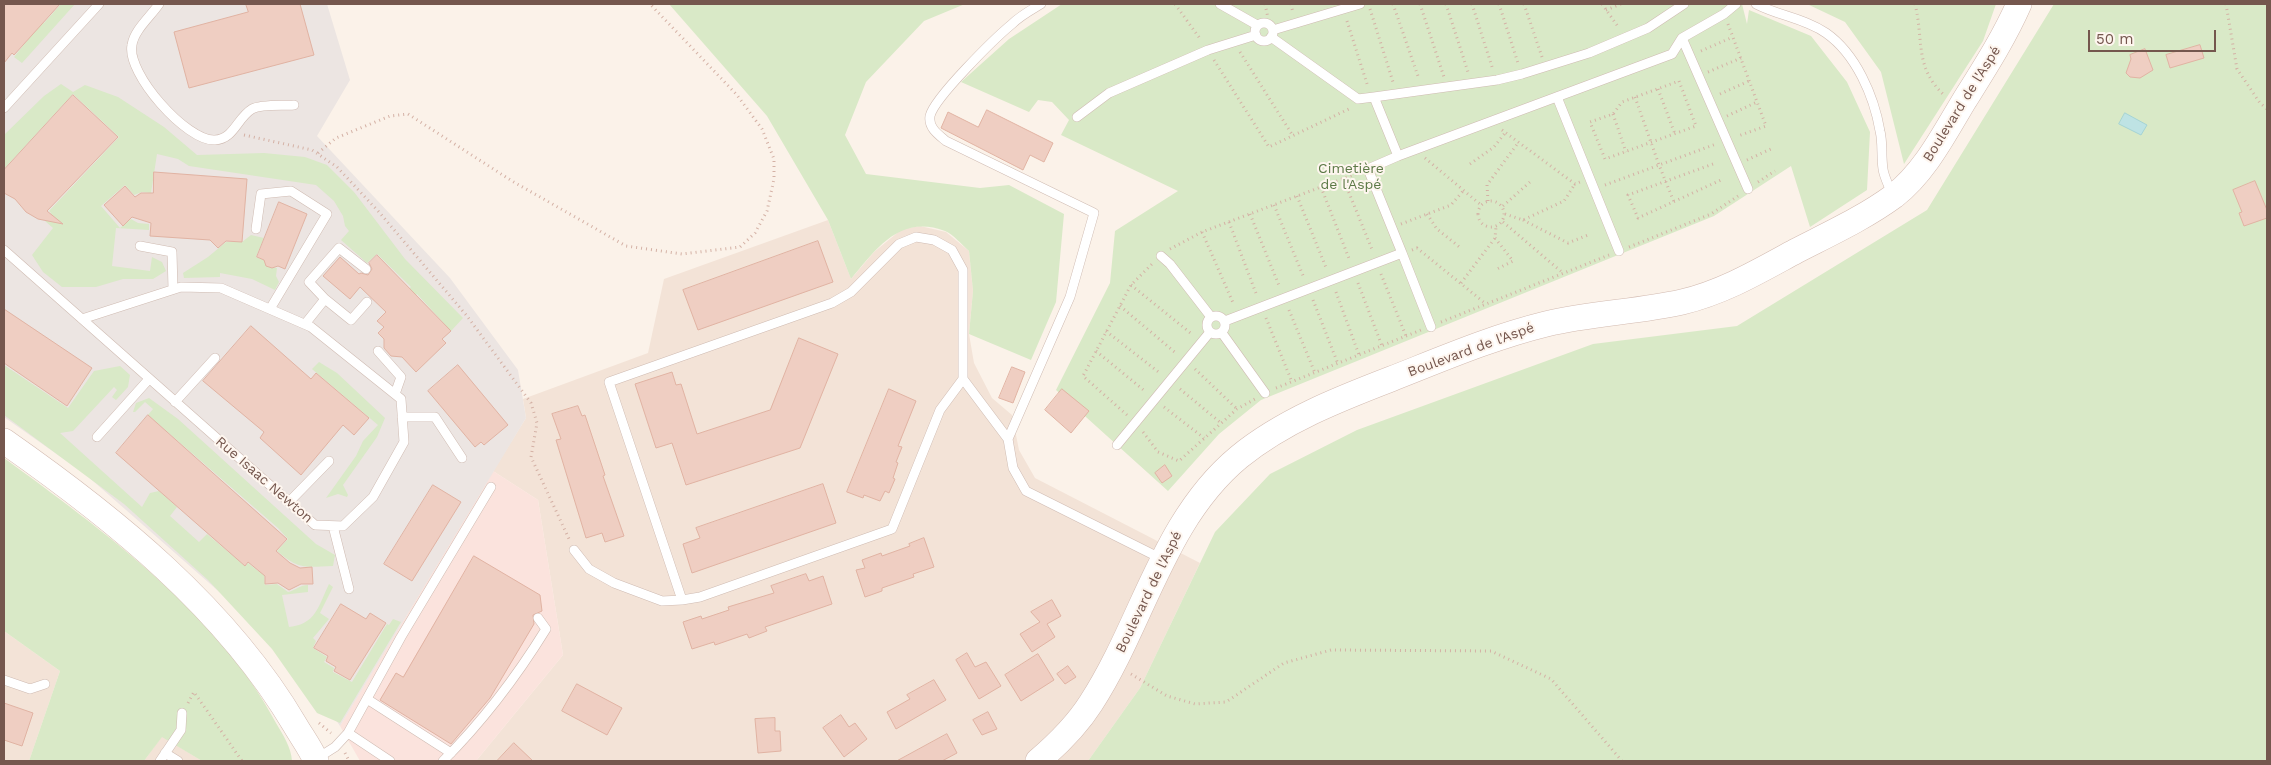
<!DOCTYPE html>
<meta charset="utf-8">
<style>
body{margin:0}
#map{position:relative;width:2271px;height:765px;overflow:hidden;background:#fbf2e9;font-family:"Work Sans",sans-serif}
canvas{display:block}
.frame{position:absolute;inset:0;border:5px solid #75574e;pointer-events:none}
.scale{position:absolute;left:2088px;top:30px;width:128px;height:22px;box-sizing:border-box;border:2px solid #75574e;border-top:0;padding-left:6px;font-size:15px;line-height:18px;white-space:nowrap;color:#75574e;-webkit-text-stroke:4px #fef6ef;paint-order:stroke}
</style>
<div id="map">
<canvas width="2271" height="765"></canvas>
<div class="frame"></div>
<div class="scale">50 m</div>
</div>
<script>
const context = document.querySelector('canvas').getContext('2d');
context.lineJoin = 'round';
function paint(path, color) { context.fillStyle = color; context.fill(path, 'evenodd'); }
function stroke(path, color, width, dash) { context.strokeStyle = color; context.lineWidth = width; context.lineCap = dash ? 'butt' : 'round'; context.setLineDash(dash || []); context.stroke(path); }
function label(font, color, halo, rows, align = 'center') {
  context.font = font + ' "Work Sans",sans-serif'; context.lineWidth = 4; context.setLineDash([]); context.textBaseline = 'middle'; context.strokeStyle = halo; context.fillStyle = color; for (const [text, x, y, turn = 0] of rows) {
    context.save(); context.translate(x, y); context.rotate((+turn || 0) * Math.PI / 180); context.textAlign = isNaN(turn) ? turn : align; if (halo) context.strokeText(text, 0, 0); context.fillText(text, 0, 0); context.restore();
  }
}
paint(new Path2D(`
 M828 220 851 279 874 252 902 229 920 226 946 232 969 251 973 291 969 334 974 363 992 398 1012 415 1019 450 1035 478 1200 563 1140 688 1088 761H476L563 655 538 500 493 471 526 418 523 399 648 353 664 279Z
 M4 631 60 671 29 761H4Z
 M162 736 202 761H144Z`), '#f3e3d7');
paint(new Path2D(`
 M493 471 538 500 563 655 476 761H360L340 726Z`), '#fbe3dd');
paint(new Path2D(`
 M4 4H327L350 80 317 136 450 278 518 370 526 418 340 726 290 654 85 474 4 417Z`), '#ece5e2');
paint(new Path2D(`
 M61 4H75L22 63 14 57 42 22 44 23Z
 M669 4H965L924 21 866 82 845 135 866 174 980 188 1009 185 1064 214 1056 302 1031 360 969 334 973 291 969 251C962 245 953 234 945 231 900 214 876 249 851 279L828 220 767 116Z
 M1062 4H1742L1747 24 1749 10 1811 36 1847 82 1870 132 1867 190 1810 227 1791 166 1714 216 1261 400 1219 434 1168 491 1056 390 1110 283 1115 231 1178 191 1061 135 1069 120 1052 102 1038 100 1029 112 961 82 1009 39Z
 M1807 4H1996L1983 41 1904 164 1881 72 1845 22Z
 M2054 4H2267V761H1088L1140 688 1215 532 1270 474 1357 430 1593 344 1737 326 1927 210Z
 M61 84 73 92 85 85 118 97 164 127 197 155 264 153 305 157 327 165 354 192 405 259 463 318 451 331 417 294 399 312 392 304 411 287 377 254 367 263 341 240 349 231 345 226 343 216 334 201 316 185 189 166 178 159 157 154 151 193 142 192 134 195 125 185 101 206 120 228 131 219 138 223 149 224V230L116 228 112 266 150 271 152 257 162 262 166 271 153 279H123L96 287H62L43 272 32 255 53 228 45 221 51 213 49 211 119 137 73 94 4 169V135L44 96Z
 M251 235 264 238 256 257 266 261V266L277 268 276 276 279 282 275 290 252 279 220 273V277L184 278 183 273 208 257 226 242H242Z
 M319 362 337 373 385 418 377 437 343 485 348 495 347 497 338 494 326 498 356 456 363 441 378 425 312 369Z
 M4 365 68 408 94 371 120 366 130 375 128 387 116 400 112 397 117 390 114 387 73 431 60 433 142 507 150 493 159 491 177 507 170 516 199 542 207 534 245 566 248 563 258 571 269 560 264 572 265 585 277 584 288 592C296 590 300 585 308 585V592L282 595 289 627C316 624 318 607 329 584L333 587 320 613 329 619 313 638 316 641 313 648 327 657 324 662 334 668 333 672 352 682 387 624 389 625 393 619 401 622 340 723 317 713 272 649 208 580 124 504 4 415Z
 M149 398 178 419 316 544 335 555 333 566C305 567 299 570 277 551L288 539 278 528 148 415 153 409 145 402 135 412H133L136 403Z
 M4 458C101 529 220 615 276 723 283 735 291 747 292 761H202L162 737 144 761H29L60 671 4 631Z`), '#d9e9c7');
const water = new Path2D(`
 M2125 113 2147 125 2141 135 2119 124Z`);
paint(water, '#bee3e4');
stroke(water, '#a5d4d5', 1);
const building = new Path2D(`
 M4 4H60L14 55 12 53 4 63Z
 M246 4H300L314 55 189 88 174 32 248 12Z
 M2200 45 2204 58 2170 68 2166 55Z
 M2145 49 2153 70 2140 78 2130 77 2126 73 2131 59 2130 55Z
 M73 95 118 137 47 211 63 224 38 219 26 212 15 199 4 193V170Z
 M987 110 1053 143 1044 162 1030 155 1023 170 941 128 948 112 978 127Z
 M154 172 247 179 242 242 226 241 218 248 210 240 150 236 151 223 132 217 123 226 104 205 125 186 135 197 141 193H153Z
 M2255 181 2267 210V218L2244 226 2239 213 2242 212 2233 190Z
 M279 202 307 214 285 269 278 266 272 268 266 266 264 260 257 257Z
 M818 241 833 282 698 330 683 290Z
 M377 255 451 331 442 339 446 343 416 372 402 357 391 356 384 348V339L378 333 384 327 377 321 386 312 360 287 350 299 323 276 340 257 359 274 361 273 368 275 372 269 369 263Z
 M4 309 92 368 67 406 4 363Z
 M251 326 311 379 316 373 369 418 354 435 343 425 301 475 260 438 264 432 203 381Z
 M799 338 838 354 800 448 686 485 672 443 656 448 635 384 672 372 676 385 681 384 697 434 770 410Z
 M458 365 508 425 484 445 481 442 475 447 428 391Z
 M1012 367 1025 372 1013 403 999 398Z
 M889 389 916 401 898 446 902 447 896 462 898 463 893 478 895 479 889 493 885 491 880 501 864 495 863 498 847 492Z
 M1062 389 1089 411 1071 433 1045 410Z
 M578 406 582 416 585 415 605 475 603 476 624 536 605 542 602 533 586 538 556 440 561 439 552 414Z
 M148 415 287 539 276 551 290 563 300 568 312 567 313 584H301L289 590 278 583 265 584V576L248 562 245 566 116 453Z
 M1165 465 1172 476 1162 483 1155 473Z
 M823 484 836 523 692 573 683 544 700 538 696 528Z
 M433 485 461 502 412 581 384 564Z
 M924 538 934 567 913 574 914 577 882 588V591L865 597 856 570 865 568 862 560 881 553 882 556 910 546 909 544Z
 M474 556 540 595 542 611 533 615 534 624 490 698 451 744 380 700 396 673 403 677Z
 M806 574 809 581 823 576 832 604 765 627 767 631 749 638 747 634 715 645 714 642 692 649 683 622 701 616 702 619 729 610 728 607 774 593 771 586Z
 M1052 600 1061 616 1047 624 1055 637 1032 652 1020 634 1040 622 1031 612Z
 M341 604 366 619 370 613 386 623 350 680 334 671 336 667 326 661 328 656 314 648Z
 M967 653 975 667 986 662 1001 686 979 699 956 660Z
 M1038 654 1054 680 1021 701 1005 675Z
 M1068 666 1076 677 1065 684 1057 674Z
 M934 680 946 700 896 729 887 712 910 699 907 695Z
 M577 684 622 708 607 735 562 711Z
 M4 703 33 713 22 746 4 740Z
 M988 712 997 729 982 735 973 720Z
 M841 715 849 727 855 723 867 739 844 757 823 728Z
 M775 718V731H780L781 751 758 753 755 719Z
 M947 734 957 753 942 761H897Z
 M514 743 533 761H497Z`);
paint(building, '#efcec2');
stroke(building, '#e1b3a3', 1);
const service = new Path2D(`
 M159 4C151 16 134 30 132 45 126 73 187 142 215 140 234 139 237 118 252 109 262 104 282 106 294 105
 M1041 4C1031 10 1020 16 1012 24 995 38 934 98 930 116 928 128 939 135 946 141L1094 213 1070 297 1008 439 1013 468 1026 491 1162 559
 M1220 4 1257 25
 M1756 4C1779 16 1804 18 1826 33 1856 54 1874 96 1880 131 1883 143 1881 156 1883 169 1884 177 1889 186 1892 194
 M1255 32a9 9 0 1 1 18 0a9 9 0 1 1-18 0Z
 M1273 30 1360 4
 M1271 37 1358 99 1374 97 1497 80 1522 74 1589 53 1648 28 1684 4
 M1682 38 1748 189
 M1557 97 1619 251
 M4 108 99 4
 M1077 117 1109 93 1208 50 1256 35
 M1398 156 1672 54 1682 38 1724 14 1736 4
 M256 229 261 194 291 191 327 214 270 309
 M140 246 172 252 173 289
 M4 250 315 525 343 526 373 497 404 442 401 399 311 327 221 288 181 287 82 319
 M1402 253 1431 327
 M1161 256 1170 264 1211 317
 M325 299 309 282 339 248 366 269
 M1207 325a9 9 0 1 1 18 0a9 9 0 1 1-18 0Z
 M1225 321 1402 253 1368 169 1398 156 1374 97
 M305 324 325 299 351 320 367 302
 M1222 333 1265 393
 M378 351 401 377 395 394
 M175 402 215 358
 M402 417H435L462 458
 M97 437 149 379
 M1117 445 1210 332
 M289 502 329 461
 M333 526 349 589
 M574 550 589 569 614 583 662 601 682 600 609 382 832 303 851 292 899 244 916 237 934 240 952 250 963 270V379L1008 439
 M682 600 700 597 892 529 940 410 963 379
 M4 680 30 689 45 684
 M367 699 451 753
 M348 733 401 637 491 487
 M165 753 178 761
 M316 759 335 747 348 733 390 761
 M160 761 181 730 182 713
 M443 761C482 722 517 676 546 629L538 618`);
const secondary = new Path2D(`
 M4 441C114 518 226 608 295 725 302 737 311 749 316 761
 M1038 761C1058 744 1077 725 1091 703 1143 623 1163 520 1239 457 1283 421 1339 399 1391 379 1442 359 1493 337 1546 324 1591 313 1638 312 1682 302 1724 292 1759 271 1796 251 1829 234 1864 218 1894 196 1925 172 1944 134 1964 101 1984 69 2004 38 2019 4`);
stroke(service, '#cfbbb2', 10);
stroke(secondary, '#d2bab0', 26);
stroke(new Path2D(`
 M1175 4 1201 40
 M1265 4 1268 18
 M1291 4 1293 13
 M1393 4 1419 79
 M1420 4 1444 77
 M1446 4 1468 72
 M1472 4 1493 70
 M1499 4 1518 63
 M1524 4 1542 57
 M1602 4 1619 28
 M1915 4C1924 40 1914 67 1944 95
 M2226 4 2237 69 2260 103 2267 109
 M1370 9 1393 82
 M1606 10 1621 4
 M1347 21 1368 87
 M1728 24 1766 126 1738 136
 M1701 51 1733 37
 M1240 52 1293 136
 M1214 60 1269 147 1351 108
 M1708 72 1741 58
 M1679 81 1696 126 1605 159 1590 122 1613 114 1622 102Z
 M1658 89 1675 134
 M1720 94 1749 81
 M1635 97 1659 165 1674 202
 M1613 114 1626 152
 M1727 116 1757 102
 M1502 130 1575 184 1580 182
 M244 135 312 150 337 167 379 212 467 316 531 403 537 423 531 457 570 541
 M318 153 336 138 390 116 408 114 512 181 626 246 682 254 740 247 755 233 767 211 774 179V159L762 129 737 95 650 4
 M1425 158 1481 205
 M1747 160 1773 148
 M1470 164 1494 147 1505 133
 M1713 164 1628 195 1638 218 1721 180
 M1343 178 1373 252
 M1758 182 1775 171
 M1605 185 1716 144
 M1321 187 1350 261
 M1297 196 1327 270
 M1478 214a13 13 0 1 1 26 0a13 13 0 1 1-26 0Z
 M1488 201 1487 185 1518 143
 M1274 205 1304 278
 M1503 206 1531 181
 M1250 214 1280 288
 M1427 214 1437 229 1462 249
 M1505 214 1523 220 1564 201 1575 184
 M1523 220 1568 243 1588 235
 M1229 222 1257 296
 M1503 222 1563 273
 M1401 224 1451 205 1464 190
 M1202 232 1234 305
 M1495 238 1513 261 1495 270
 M1629 247 1711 214 1738 196
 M1170 249 1202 232 1358 173
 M1412 250 1417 248 1486 304
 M1381 274 1406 336
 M1358 283 1382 346
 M1461 283 1495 238 1496 227
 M1131 285 1193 335
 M1336 292 1359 355
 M1313 300 1338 364
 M1120 306 1177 354
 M1289 310 1315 373
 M1266 318 1292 382
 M1441 322 1609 255
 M1106 331 1161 374
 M1096 351 1146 392
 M1195 369 1237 409
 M1276 388 1421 330
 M1180 389 1221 423
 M1164 407 1204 438
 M1127 415 1083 376 1131 285 1153 263
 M1143 432 1158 452 1179 461 1237 409 1255 399
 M1131 674 1167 696 1195 704 1226 702 1284 663 1331 650 1491 651 1551 679 1622 761
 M188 703 194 692 242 761
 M319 723 331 733
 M345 753 349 761`), '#d4b1a5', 3, [1, 4]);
stroke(service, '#fff', 9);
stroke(secondary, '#fff', 25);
label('14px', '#75574e', '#fef6ef', [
 ["Boulevard de l'Aspé",1962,104,-58],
 ["Boulevard de l'Aspé",1471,350,-20],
 ["Rue Isaac Newton",264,480,41],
 ["Boulevard de l'Aspé",1149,592,-64]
]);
label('14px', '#5c7946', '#fef6ef', [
 ["Cimetière",1351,169],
 ["de l'Aspé",1351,185]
]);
</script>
